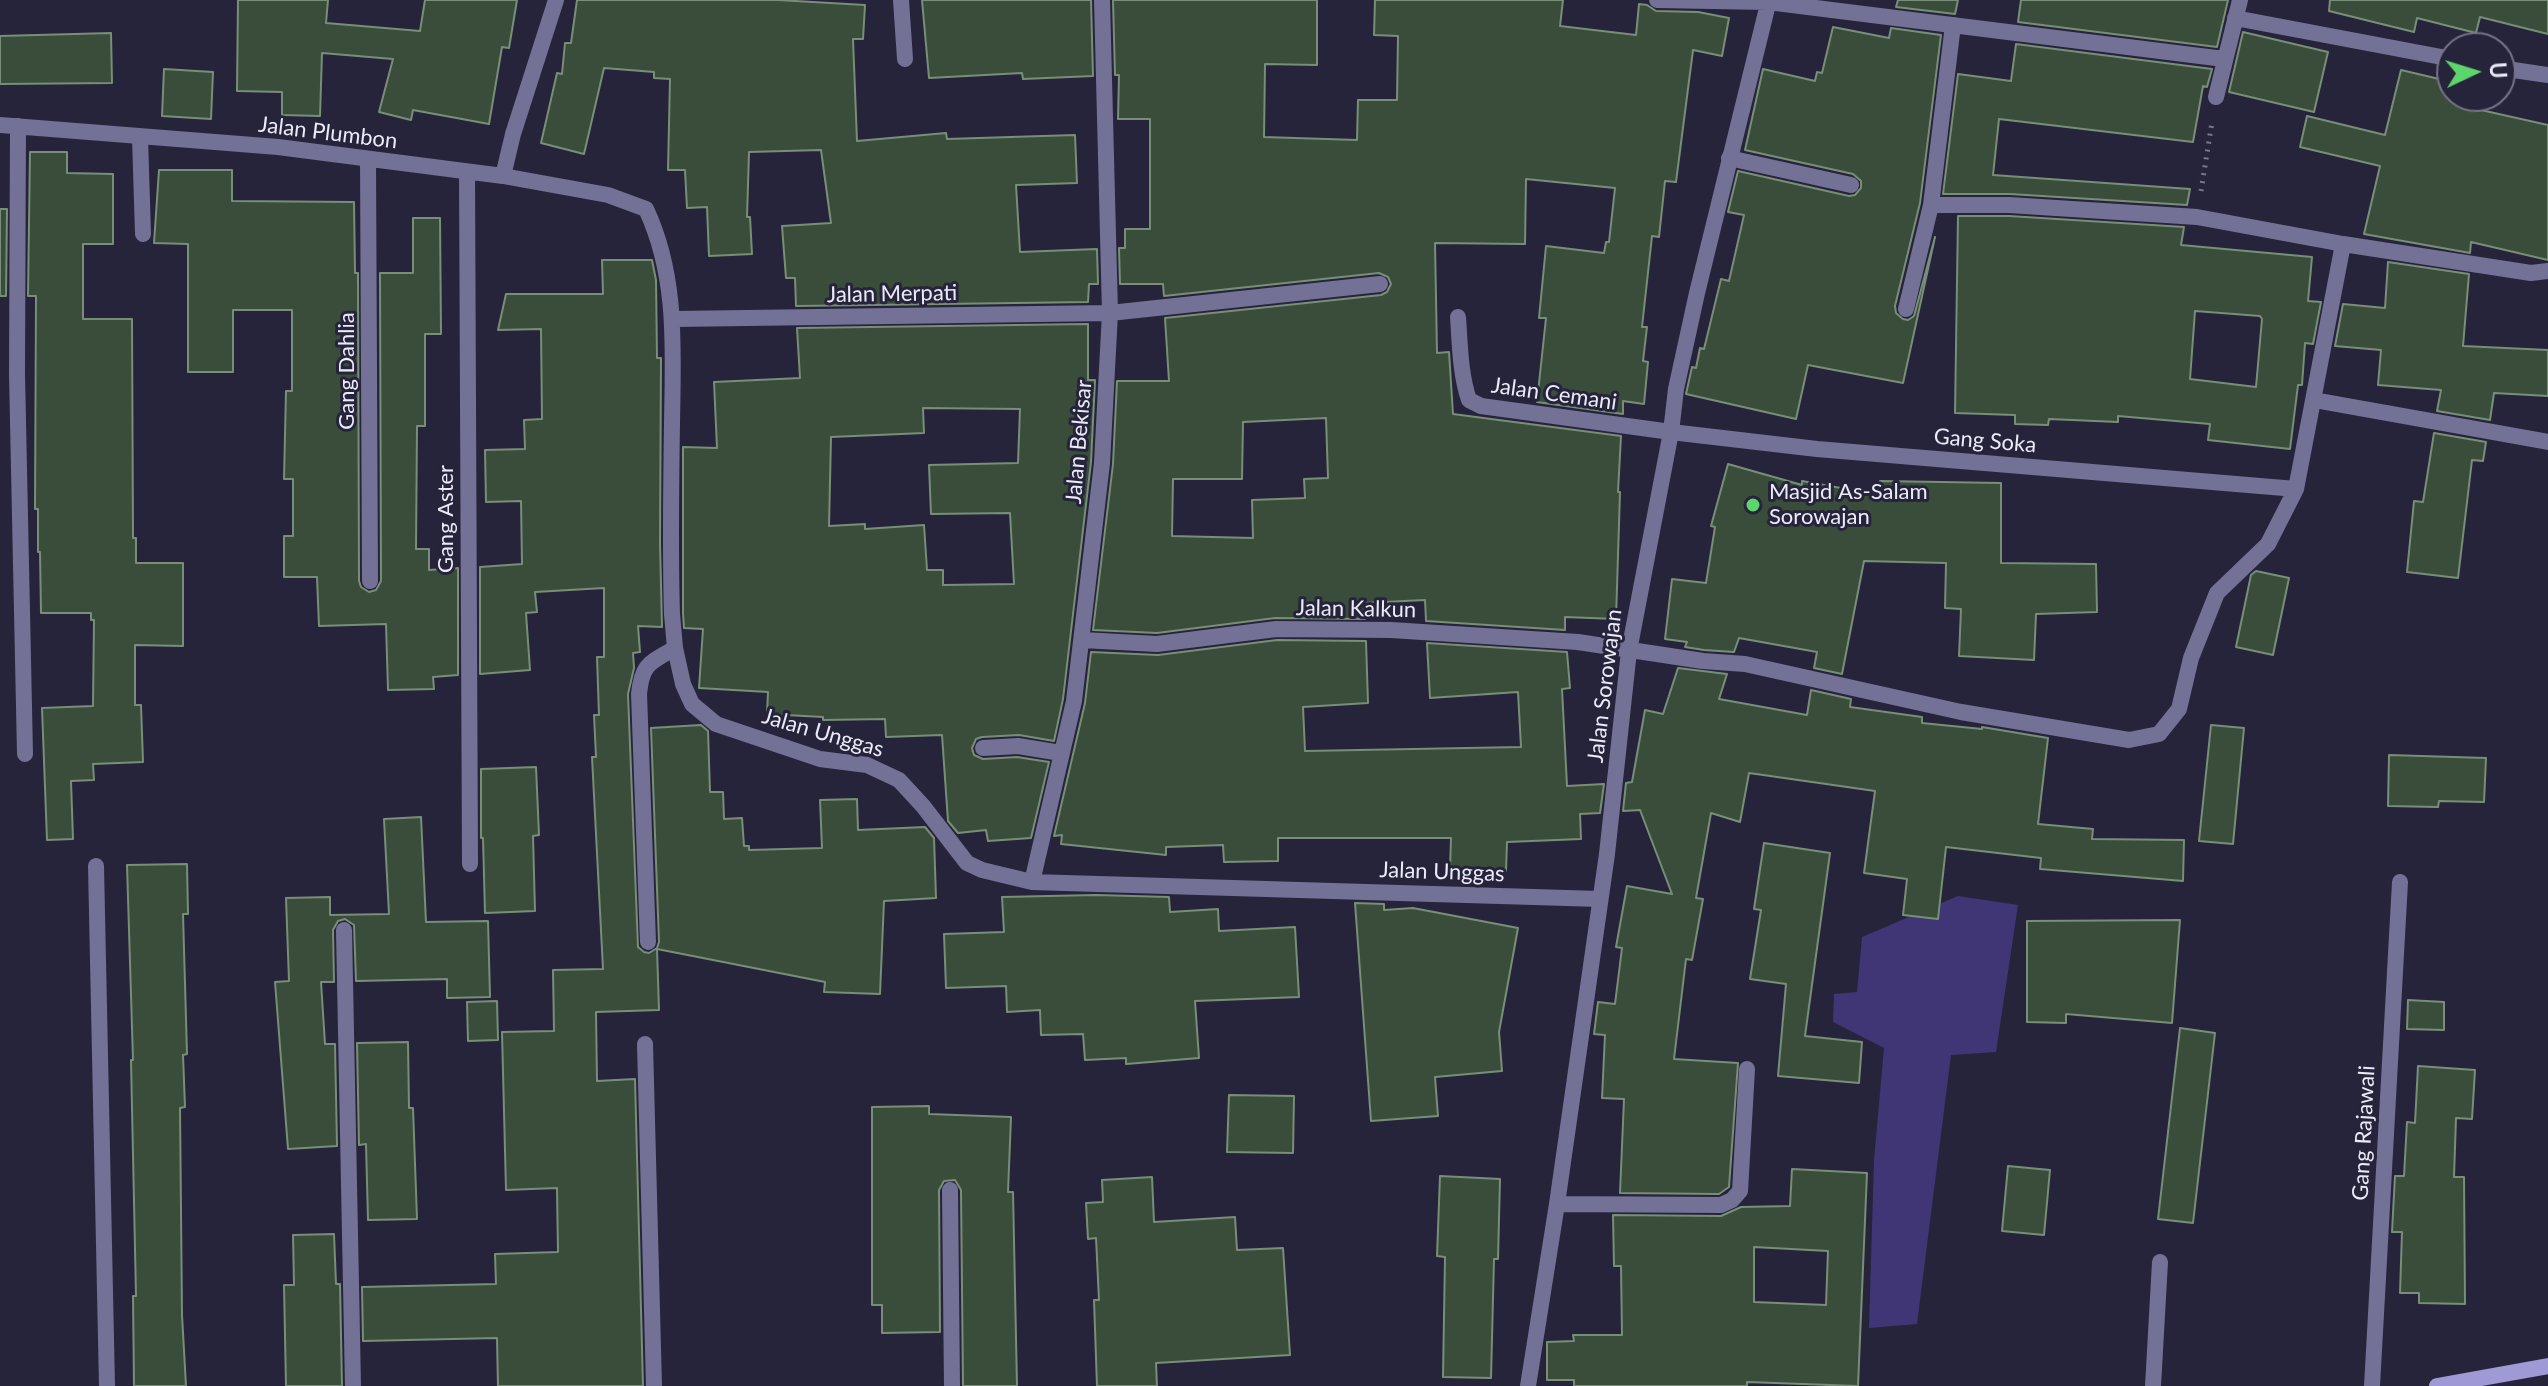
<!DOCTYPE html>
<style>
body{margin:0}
#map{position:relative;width:2548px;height:1386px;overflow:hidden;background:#26243a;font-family:Lato,sans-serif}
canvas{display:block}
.north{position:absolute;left:2436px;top:32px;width:80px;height:80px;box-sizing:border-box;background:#26243a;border:2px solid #747386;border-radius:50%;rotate:86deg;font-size:22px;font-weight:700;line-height:32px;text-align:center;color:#eaeaf8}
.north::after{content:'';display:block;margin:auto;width:28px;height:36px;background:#5ed56c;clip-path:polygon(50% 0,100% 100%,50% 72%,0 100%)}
</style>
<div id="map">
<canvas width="2548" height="1386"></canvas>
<div class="north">U</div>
</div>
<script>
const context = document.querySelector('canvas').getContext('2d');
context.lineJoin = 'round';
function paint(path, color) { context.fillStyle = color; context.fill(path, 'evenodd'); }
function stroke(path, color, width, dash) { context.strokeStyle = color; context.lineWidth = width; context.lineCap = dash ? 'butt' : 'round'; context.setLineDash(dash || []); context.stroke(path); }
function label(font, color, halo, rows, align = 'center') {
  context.font = font + ' Lato,sans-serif'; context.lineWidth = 6; context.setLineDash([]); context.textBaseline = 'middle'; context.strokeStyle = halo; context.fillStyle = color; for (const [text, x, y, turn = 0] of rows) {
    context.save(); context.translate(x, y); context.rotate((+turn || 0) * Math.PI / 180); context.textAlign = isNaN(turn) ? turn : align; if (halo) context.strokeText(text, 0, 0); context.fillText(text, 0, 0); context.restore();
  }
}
paint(new Path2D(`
 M1958 896 2018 905 1996 1052 1951 1055 1917 1324 1869 1328 1874 1160 1884 1048 1833 1022 1834 994 1857 992 1862 937Z`), '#403675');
const building = new Path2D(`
 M238 0H328L326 23 420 31 425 0H517L509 48 502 47 489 124 413 110 411 120 379 112 393 59 322 53 320 116 282 115V92L237 91Z
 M577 0H778L865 5 863 39H853L857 141 946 133 947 139 1075 135 1077 183 1016 185 1020 252 1097 249 1098 284H1089L1088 302 796 306 795 278H786L782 226 831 223 821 150 749 152 747 217H750L752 254 709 256 707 207 687 208 685 170H668L670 79 654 78V72L604 68 584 154 541 143 557 73 562 74 565 43H571Z
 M922 0H1091L1093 76 1023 79 1022 73 929 78Z
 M1113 0H1317V65L1265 64 1264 137 1357 140 1358 100H1397L1398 36 1374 35 1375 0H1563L1560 26 1636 35 1639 4 1647 5 1656 11 1698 12 1729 18 1722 56 1693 50 1676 182 1665 181 1659 237 1652 236 1642 327H1647L1643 361 1648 362 1644 404 1623 401V414L1537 402 1546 318H1539L1546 246 1604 253 1606 242H1609L1615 188 1526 179 1525 244 1435 243 1437 353 1449 352 1453 414 1621 436 1618 492H1620L1616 619 1565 617V630L1426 621 1425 600 1364 603 1365 619 1275 618 1157 633 1093 630 1113 464 1117 381H1169L1165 318 1381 295 1387 292 1391 284 1388 277 1379 273 1164 296 1163 284H1120L1119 248H1125V229H1150V119H1118L1119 75H1115ZM1326 418 1328 478 1304 479 1305 498 1252 500 1253 538 1172 536 1173 479H1242L1243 422Z
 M1898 0H1958L1955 14 1896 7Z
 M2021 0H2228L2217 47 2018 22Z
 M2330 0H2548V34L2480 17 2476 33 2417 18 2414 32 2329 11Z
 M1833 27 1889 38 1891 28 1941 35 1920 203 1895 306 1896 313 1903 319 1908 320 1914 316 1935 237 1903 383 1808 365 1796 419 1686 394 1692 367 1696 368 1700 348 1704 349 1721 279 1729 281 1744 215 1728 212 1738 171 1849 196 1855 195 1861 188V181L1853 174 1745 150 1763 69 1815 81 1817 72 1822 73Z
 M2243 32 2328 52 2314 112 2229 92Z
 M111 33 112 83 0 84V36Z
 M2016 44 2212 69 2207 87 2203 86 2193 142 1999 119 1993 175 2190 189 2187 205 2010 194H1943L1958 74 2011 81Z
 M164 69 213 72 211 119 162 116Z
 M2401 70 2452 82V96H2465L2463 106 2548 125V260L2471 242 2470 253 2364 234 2380 166 2300 147 2307 116 2385 135Z
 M30 152H67V173L113 174V244H83V319H132L133 538H136V563H183V646L135 645V705H141L143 762 93 764 94 780 71 781 73 839 47 840 42 708 93 706 94 620H91V613H41L40 552H38V509H35L36 296H28Z
 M159 170H232V201L354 202 355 273H358L359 581 361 587 369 592 376 590 381 581 380 273H413V218H440L441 334H425V426H417L416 549H429V570L458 568V675L433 677 434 689 388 690 386 624 319 626 317 577H284V536H293V479H284L286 391H292V310H233V372H188V244L154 243Z
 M0 209H7L6 296H0Z
 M1958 216H2009L2184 227 2181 245 2312 257 2308 301 2321 302 2313 344 2305 343 2302 385H2298L2290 449 2208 440 2210 424 2118 416V422L2049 419 2048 425 2015 424V415L1955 413ZM2195 311 2260 316 2262 319 2256 387 2190 379Z
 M602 260H652L656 280 657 358H661L660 543 662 627 638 626 640 652 633 653 634 668 628 694 638 947 644 952 649 953 657 948 659 942 651 728 701 725 708 731 710 792H723L724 819 742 818 744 846H749V850L822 848 820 800 857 799 858 830 925 827 934 838 936 898 884 901 880 994 824 992 825 982 657 949 659 1010 596 1012 597 1081 635 1079 643 1386H498L497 1338 363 1341 362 1287 496 1284 495 1254 558 1252 557 1188 506 1190 502 1032 554 1031 553 970 603 969 592 757H596L594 715H599L597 657H604V588L535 592 537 612 526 613 530 670 480 674V567L522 564 521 501 486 502 485 450 525 449 524 420 542 419 541 329 498 330 506 294H603Z
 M2388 262 2469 274 2463 346 2548 350V396L2494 393 2490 420 2437 411 2441 390 2378 385 2381 350 2335 346 2343 304 2385 308Z
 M1088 324V380H1095L1091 462 1063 699 1054 741 1019 735 982 737 976 739 972 748 974 755 983 759 1017 757 1049 762 1031 838 988 841 986 830 958 833 948 821 942 735 886 737 885 719 823 720V717L767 714 768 692 699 688 703 629 684 628 683 613V447L717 448 714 382 800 378 797 328ZM923 408 1020 409 1018 463 929 465 931 514 1010 513 1014 584 943 585V570H927L924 525 865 529V524L829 526 831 437 924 433Z
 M2434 433 2486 442 2483 461 2472 460 2458 578 2407 572 2414 501 2423 502Z
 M1728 464 1802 485V481L1880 495V481L2001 483V563L2096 564 2097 612 2036 614 2034 660 1959 656 1961 609 1945 608 1946 563 1864 561 1842 674 1814 668 1817 652 1739 638 1734 652 1704 650 1685 647 1687 642 1665 639 1672 579 1706 583 1715 527 1711 526Z
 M2256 571 2289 578 2273 655 2236 647 2251 575Z
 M1277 640 1366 641 1368 703 1303 707 1305 751 1521 747 1518 692 1430 698 1427 643 1567 652 1570 688 1562 689 1567 786 1604 784 1600 813 1580 814 1581 839 1507 842 1506 871 1450 870 1451 838H1278V861L1224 862 1223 845 1166 847V855L1061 844 1062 835 1054 836 1085 703 1091 652 1158 655Z
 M1678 668 1727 674 1719 699 1807 715 1811 690 1851 699 1850 707 1922 717V723L1982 729V727L2048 738 2038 824 2093 829 2092 839 2184 840 2183 881 2040 869 2041 858 1946 847 1938 919 1903 915 1907 879 1864 873 1875 791 1749 773 1740 822 1711 813 1696 898 1703 899 1692 960 1686 959 1674 1059 1738 1063 1729 1187 1719 1194 1620 1193 1624 1099 1602 1098 1605 1035 1594 1034 1598 1002 1615 1004 1622 948 1616 947 1627 886 1672 894 1640 810 1623 811 1626 783 1632 782 1645 710 1663 714Z
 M2211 725 2244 728 2233 844 2199 841Z
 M2389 755 2486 758 2484 802 2439 801 2438 807 2388 806Z
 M536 767 539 835 533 836 535 911 485 913 483 838H481V769Z
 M421 817 426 922 488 921 490 997 447 998V979L356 981 354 925 345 919 338 921 333 930 334 982H321L325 1044H335L337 1146 288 1149 275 982 289 981 286 898 330 897V915L389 914 384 819Z
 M1764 843 1830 853 1805 1036 1862 1042 1859 1083 1778 1076 1786 984 1750 979 1761 910 1754 909Z
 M187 864 188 914H183L187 1054 183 1055 185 1107 180 1108 182 1315 186 1386H134L133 1296H136L131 1060H133L127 865Z
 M1096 895 1169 897 1170 912 1218 909 1219 931 1295 927 1299 997 1195 1001 1199 1058 1126 1064V1058L1085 1060 1083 1034 1041 1035 1040 1010 1007 1012 1006 986 946 988 944 934 1004 932 1002 897Z
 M1355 903 1384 904V910L1413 908 1518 928 1499 1032 1502 1071 1435 1077 1438 1116 1371 1121Z
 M2180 920 2172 1023 2066 1014V1023L2027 1022V921Z
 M2408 1000 2444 1002V1030L2407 1029Z
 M497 1001 498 1040 468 1041 467 1002Z
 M2180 1028 2215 1033 2193 1223 2158 1219Z
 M408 1042 409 1108H413L417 1219 368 1220 366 1144 359 1145 357 1043Z
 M2418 1066 2475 1070 2472 1119 2456 1118 2454 1177H2464L2465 1304 2419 1303V1293H2400L2402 1232H2392L2395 1176H2404L2407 1122 2415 1123Z
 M1229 1095 1294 1096 1293 1153 1227 1152Z
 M929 1106V1114L1011 1117 1008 1192H1013L1017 1386H963L961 1190 955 1180 944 1181 939 1190 940 1332 882 1333V1305H872V1107Z
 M2008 1166 2050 1170 2044 1235 2002 1231Z
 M1792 1169 1867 1173 1858 1386 1747 1382V1386H1574V1380H1547V1342L1574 1341 1573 1335H1622L1621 1266H1614L1613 1215 1721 1216 1741 1207 1790 1206ZM1754 1247 1828 1251 1826 1305 1754 1302Z
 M1440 1176 1500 1179 1498 1259H1494L1491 1378 1443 1377 1445 1257 1437 1256Z
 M1152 1177 1154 1222 1235 1217 1237 1250 1283 1248 1290 1355 1156 1363 1157 1386H1097L1094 1300H1099L1096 1238 1088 1239 1086 1203 1103 1202 1102 1180Z
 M334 1234 336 1284H340L342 1386H286L284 1285H294L293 1235Z`);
paint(building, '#3a4d3a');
stroke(building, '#788e79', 2);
stroke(new Path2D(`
 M2201 191 2212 122`), '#787789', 5, [2, 6]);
stroke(new Path2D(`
 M140 137 143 234
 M1729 158 1851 185
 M1931 205H2009L2197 217 2343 244
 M1906 309 1931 205 1953 25
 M2153 1386 2160 1262`), '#737196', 16);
stroke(new Path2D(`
 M901 0 905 59
 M1657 0 1768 2 2224 59
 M2235 18 2452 59
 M2500 68 2548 75
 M2216 97 2240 0
 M0 125 278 147 503 176 608 195 646 209C678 277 673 350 672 424 671 487 670 551 672 614L675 648 683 684 692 704 716 724 820 759 867 765 899 780 923 806 967 863 982 870 1032 882 1600 899
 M18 126 17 374 25 754
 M368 160 370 581
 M467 172 470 864
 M503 176 513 134 556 0
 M1458 317C1460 345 1460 373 1469 400L1481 406 1671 432 1817 449 2296 489
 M674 319 1110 313 1380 284
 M2314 400 2548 442
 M1082 640 1157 644 1276 629 1391 630 1578 642 1703 661 1745 664 1961 712 2129 740 2159 734 2179 709 2191 658 2217 593 2268 544 2296 489 2343 244 2531 273 2548 271
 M983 748 1018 746 1061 753
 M96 866 107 1386
 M1032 882 1074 701 1102 463 1110 313 1102 0
 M344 930 353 1386
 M648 942 639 694C642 663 650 663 675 648
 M645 1044 654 1386
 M950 1190 952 1386
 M1557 1204 1721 1205 1732 1200 1740 1191 1747 1069
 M1528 1386 1557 1204 1607 854 1629 651 1671 432 1676 389 1697 293 1769 0
 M2372 1386 2400 882`), '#737196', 16);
stroke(new Path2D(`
 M2437 1386 2548 1366`), '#9f9ad5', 16);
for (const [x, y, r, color] of [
 [1753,505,8,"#5ed56c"]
]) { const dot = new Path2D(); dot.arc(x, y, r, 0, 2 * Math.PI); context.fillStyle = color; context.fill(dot); stroke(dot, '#26243a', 3); }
label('22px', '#eaeaf8', '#26243a', [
 ["Jalan Plumbon",328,133,7],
 ["Jalan Merpati",892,294,-1],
 ["Gang Dahlia",347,371,-90],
 ["Jalan Cemani",1554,394,8],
 ["Gang Soka",1985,441,5],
 ["Jalan Bekisar",1079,442,-85],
 ["Gang Aster",446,519,-90],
 ["Jalan Kalkun",1356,609,1],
 ["Jalan Sorowajan",1605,686,-83],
 ["Jalan Unggas",823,733,16],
 ["Jalan Unggas",1442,872,2],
 ["Gang Rajawali",2364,1133,-87]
]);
label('22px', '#eaeaf8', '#26243a', [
 ["Masjid As-Salam",1769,492],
 ["Sorowajan",1769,517]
], 'left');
</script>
